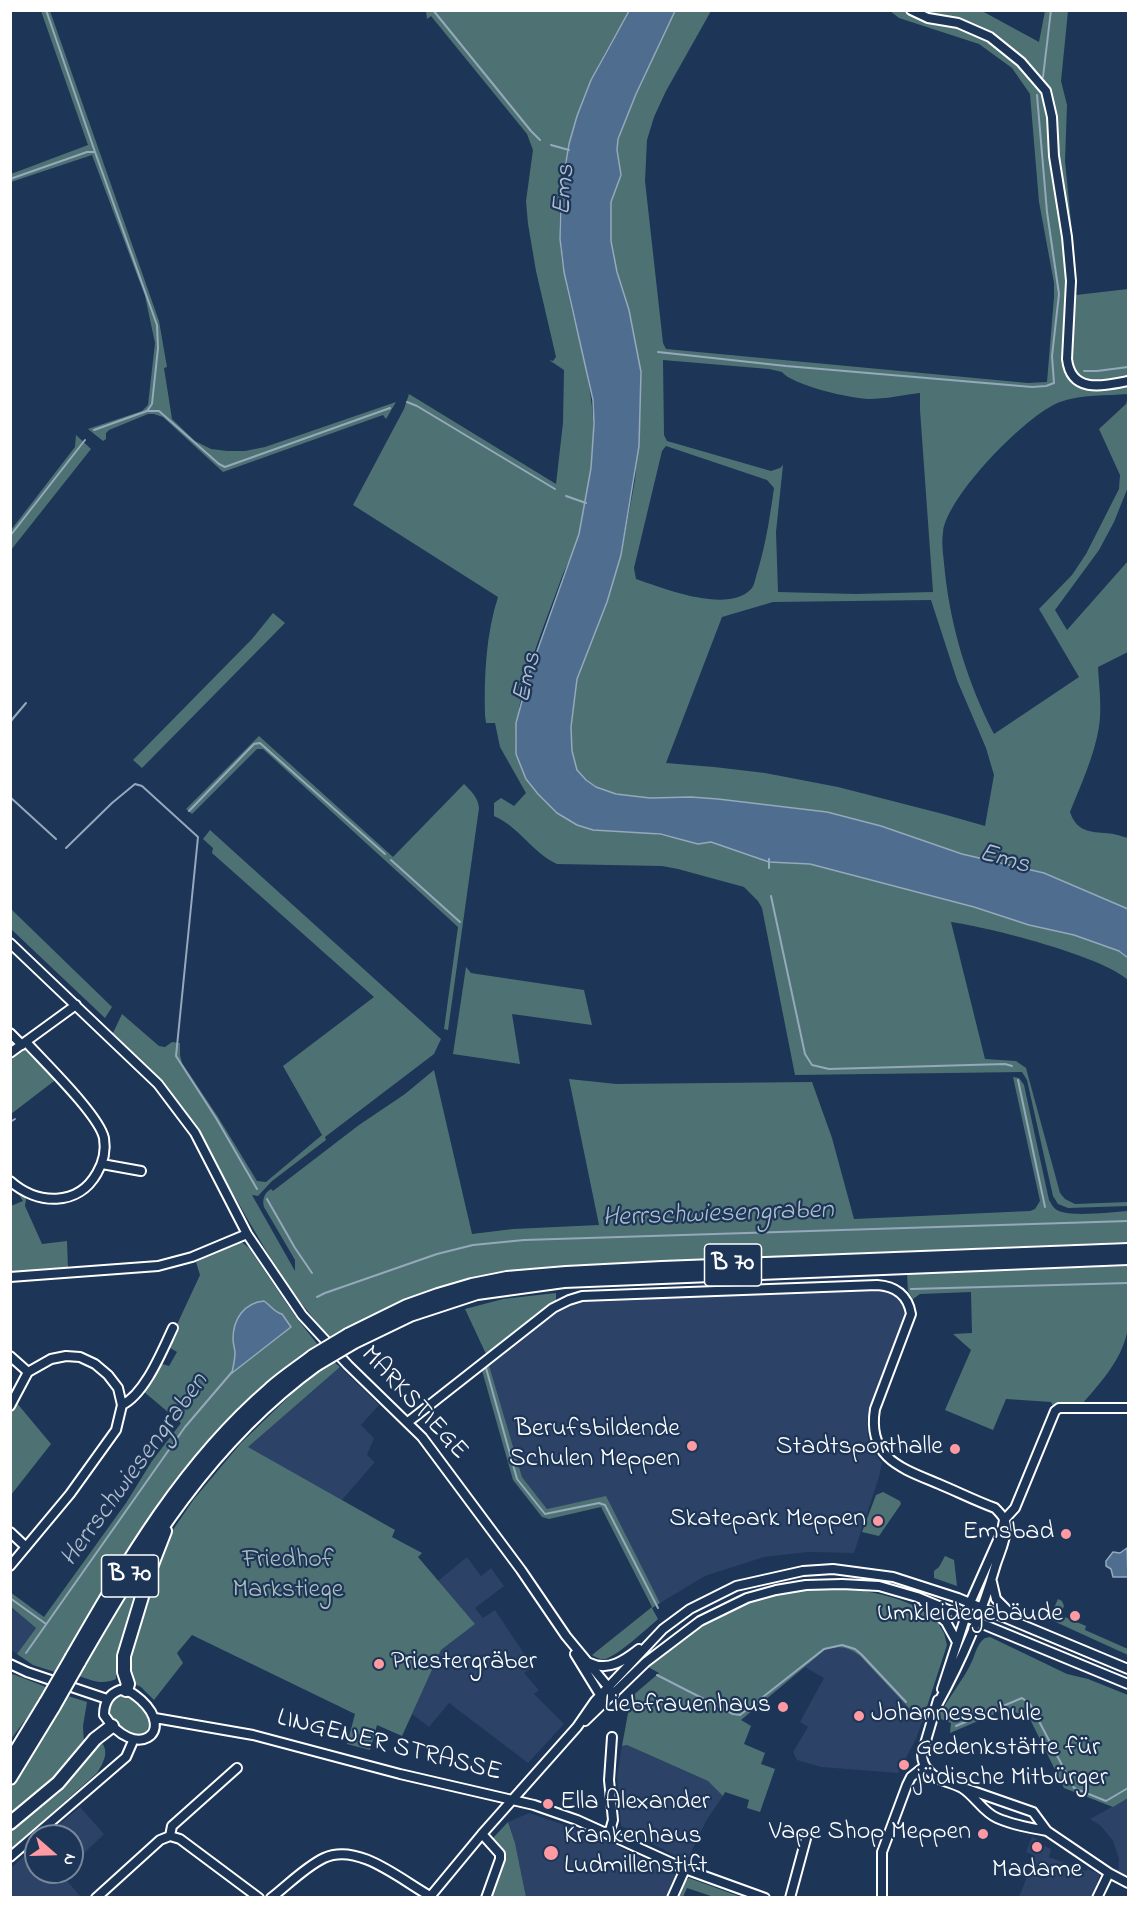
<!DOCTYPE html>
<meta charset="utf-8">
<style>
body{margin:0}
#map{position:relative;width:1139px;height:1908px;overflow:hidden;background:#1d3557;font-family:"Indie Flower",sans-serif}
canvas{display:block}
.frame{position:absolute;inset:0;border:12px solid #fff;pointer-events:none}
.north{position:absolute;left:24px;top:1824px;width:60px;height:60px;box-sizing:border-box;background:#1d3557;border:2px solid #77869a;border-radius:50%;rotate:110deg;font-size:16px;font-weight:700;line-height:24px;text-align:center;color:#fff}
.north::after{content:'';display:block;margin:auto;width:21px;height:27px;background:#ff9aa2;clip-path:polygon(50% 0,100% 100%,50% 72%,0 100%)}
</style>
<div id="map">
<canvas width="1139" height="1908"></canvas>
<div class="frame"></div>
<div class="north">N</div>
</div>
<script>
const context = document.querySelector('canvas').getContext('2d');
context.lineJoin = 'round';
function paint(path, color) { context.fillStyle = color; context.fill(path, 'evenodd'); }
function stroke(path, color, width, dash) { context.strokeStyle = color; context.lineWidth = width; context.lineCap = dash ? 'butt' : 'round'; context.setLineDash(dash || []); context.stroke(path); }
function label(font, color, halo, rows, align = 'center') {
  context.font = font + ' "Indie Flower",sans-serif'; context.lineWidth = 4.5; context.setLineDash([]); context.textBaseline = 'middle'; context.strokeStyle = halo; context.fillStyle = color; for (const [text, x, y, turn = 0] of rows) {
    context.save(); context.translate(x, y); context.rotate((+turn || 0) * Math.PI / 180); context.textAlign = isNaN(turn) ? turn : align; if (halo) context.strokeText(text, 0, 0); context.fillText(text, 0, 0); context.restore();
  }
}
paint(new Path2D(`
 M878 1289 888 1291 895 1295 905 1310V1317L867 1420 868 1438 874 1453 882 1463 879 1477 854 1553 808 1552 764 1557 705 1576 660 1603 606 1497 547 1509 522 1477 488 1362 556 1310 583 1301Z
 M340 1367 379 1405 361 1425 374 1438 367 1455 375 1462 342 1500 247 1447Z
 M467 1557 481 1576 491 1568 504 1586 475 1608 483 1618 495 1610 533 1667 524 1673 539 1690 534 1694 564 1724 528 1763 449 1703 429 1727 412 1714 441 1650 475 1624 438 1581Z
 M10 1607 36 1628 17 1654 11 1650Z
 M834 1647 849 1648 860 1656 922 1722 916 1739 898 1773 821 1767 797 1760 793 1752 808 1727 800 1722 824 1678 805 1667 825 1650Z
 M627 1745 708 1781 723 1796 706 1821 687 1861 642 1839 641 1835 621 1826 617 1776 622 1746Z
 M1128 1798V1876L1118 1872 1119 1859 1113 1841 1101 1826 1090 1819Z
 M80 1807 104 1834 72 1865V1836H46Z
 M529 1813 597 1836 676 1875 666 1897H526L515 1843 508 1822Z
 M1032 1837 1041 1841 1040 1844 1051 1849 1049 1857 1086 1871 1087 1869 1100 1874 1092 1897H1019L1035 1856 1026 1852Z
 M36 1845V1872H65L62 1875 81 1897 13 1898 11 1895V1868Z`), '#2c4266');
paint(new Path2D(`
 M41 11H50L159 321 167 367 164 368 172 419 195 441 211 449 227 451H245L265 447 396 402 386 419 383 415 223 472 163 417 154 414H148L109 430 106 433V439L103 441 88 429 142 411 148 405 155 343 145 296 92 155 11 182V174L88 145Z
 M426 11H629C616 34 601 58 590 83 565 142 552 209 564 273 576 342 602 398 591 470 588 491 585 512 580 533 575 549 567 564 561 579 545 624 523 675 517 722 515 733 516 744 516 754L651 833 698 844 711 842 769 862 810 864 841 872 974 907 1029 925 1074 935 1119 951 1128 958V980C1102 956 988 927 951 922L985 1059 1016 1061 1026 1068 1060 1193 1065 1199 1075 1204 1128 1202V1206L1068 1208 1058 1204 1053 1196 1027 1080 1022 1072 795 1075 762 908 758 901 744 887 678 869 662 866 557 864C533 853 519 827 494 816V803L501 798 514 806 526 793 500 747 495 723H486L485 715C484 676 486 634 498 597L353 505 404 409 409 394 556 484 563 423 564 370 549 360 553 361 556 357 536 271 528 224 526 201 533 150 527 134 431 16 427 19Z
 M675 11H711L666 91 654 117 647 140 645 181 663 343 666 349 1028 383 1047 382 1054 297V283L1039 202 1030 94 1012 68 979 44 899 18 890 11H982L1039 42 1045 11H1068L1061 81 1067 105 1065 161 1075 262 1076 295 1128 289V394C1107 396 1081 394 1060 402 1027 414 947 496 943 532 941 545 944 559 945 573 951 628 968 684 994 734L1079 677 1039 609 1072 575 1086 554 1119 489 1120 475 1099 429 1126 404 1128 398V487L1114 522 1099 550 1055 610 1067 630 1128 561V652L1098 667C1099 687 1102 707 1099 727 1094 757 1081 784 1070 812 1076 830 1088 832 1104 833 1112 833 1121 836 1128 838V909L1045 873 962 854 881 826 827 812 718 799 691 797 650 798 616 794 596 787 586 780 577 770 572 751 571 727 574 696 577 679 607 602 621 555 635 480 640 425 611 241V202L621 174 617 150 618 139 636 94ZM663 360 769 369 782 372C792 385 852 399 869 399 886 399 903 395 920 393V410L933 592 855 594 778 592 776 532 783 465 780 468 771 471 667 441 664 435ZM666 446 767 480 774 488C770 516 766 543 758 570 756 575 755 584 752 588 729 615 663 588 636 579L634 568 662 451ZM931 600 957 680 986 748 994 775 985 826 943 814 838 787 765 773 714 767 666 763 722 617 773 602Z
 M76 435 91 449 11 550V530L75 447Z
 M273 613 285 623 142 768 133 760 252 639Z
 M259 736 393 857 464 784C471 791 478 797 479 808L448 1030 444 1029 458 927 263 749H257L192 814 186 809Z
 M210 830 441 1039 434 1054 325 1137 326 1140 272 1181 258 1196 252 1195 295 1271V1260L264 1207C262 1200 264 1193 271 1189L273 1191 359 1125 405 1094 434 1070 472 1234 513 1229 599 1225 569 1079 616 1084 812 1082 832 1138 854 1219 1030 1211 1035 1209 1040 1201 1013 1077 1019 1078 1024 1085 1049 1200C1052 1205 1054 1209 1059 1211 1071 1217 1113 1212 1128 1211V1242L701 1259 570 1265 508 1271 409 1300 331 1338C290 1295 260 1241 231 1190 220 1170 210 1148 198 1129 175 1093 143 1064 113 1033L122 1014 159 1046 165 1047 172 1042 180 1043V1055L182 1063 218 1117 257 1181 266 1182 322 1135 283 1066 374 997 212 853 213 848 203 839Z
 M11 909 112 1007 105 1018 11 929Z
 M466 967 471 973 477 974 584 990 592 1025 512 1014 520 1064 453 1054Z
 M28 1045 58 1078 11 1114V1057Z
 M11 1182 27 1192 25 1206 42 1244 67 1241 68 1269 11 1273V1206L23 1201Z
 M239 1243H243L249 1248 295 1316 318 1345 296 1360 272 1380 172 1489 125 1557 55 1672 33 1665 17 1654 36 1628 11 1607 10 1592 44 1617 126 1503 152 1461 181 1423 143 1391 159 1363 169 1366 177 1352 167 1346 200 1275 196 1262Z
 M1128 1266C1129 1285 1131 1307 1128 1327 1124 1357 1102 1381 1083 1403H1057L1053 1406 1051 1402 1006 1399 993 1430 945 1410 971 1350 953 1334 972 1333 971 1292 920 1294 913 1299 908 1291 907 1274Z
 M556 1293V1301L486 1354 465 1309 503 1299Z
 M333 1361 340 1367 248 1447 395 1530 392 1537 422 1553 418 1557 475 1624 441 1650 402 1736 377 1725 370 1750 347 1744 355 1714 192 1635 177 1653 183 1663 154 1700 141 1687 132 1683 128 1669V1659L168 1537 194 1499 241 1443 305 1381Z
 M488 1362 522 1477 547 1509 606 1496 660 1603 652 1608 658 1619C648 1628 616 1657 605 1659 600 1660 596 1657 592 1655L652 1607 601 1507 549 1519 542 1517 513 1480 481 1367Z
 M16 1402 51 1444 11 1495V1412Z
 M883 1492 900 1501 901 1504 879 1536 862 1532 876 1495Z
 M945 1556 954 1560 957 1586 934 1578V1571L939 1567Z
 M141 1571 116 1657V1679C102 1685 93 1681 79 1676Z
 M842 1588C880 1592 911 1600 943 1622L939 1625 944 1633 947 1645 922 1722 860 1656C849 1647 839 1645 825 1650L741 1720 751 1726 744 1744 765 1753 761 1764 775 1769 760 1812 747 1808 749 1800 725 1792 723 1796 708 1781 627 1745 622 1746 631 1697 659 1673 648 1667C705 1614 764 1588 842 1588Z
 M1058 1599 1062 1601 1064 1606 1060 1615 1086 1626 1085 1630 1128 1649V1655L1049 1619Z
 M990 1637 1067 1674 1088 1679 1128 1695V1798L1113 1807 1064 1788 1029 1717 1006 1709 950 1733 951 1723 938 1718C948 1697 964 1680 973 1659 976 1651 978 1643 985 1638Z
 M10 1673 46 1687 35 1707 11 1739Z
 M118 1695C130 1695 146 1708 151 1720L146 1732C125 1743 92 1709 118 1695Z
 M68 1696 87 1702 83 1726 84 1745C62 1771 40 1796 11 1813L10 1790Z
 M101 1742C110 1751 103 1764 97 1773L11 1849 10 1831 59 1793Z
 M508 1822 515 1843 526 1897H492L505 1859 504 1852 493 1838Z
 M689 1878 741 1897H714L687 1888 683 1897H677L684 1881Z`), '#4e7273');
const water = new Path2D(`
 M629 11H675L636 94 618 139 617 150 621 175 611 202V241L617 272 629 310 641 372 639 446 621 555 607 602 577 679 571 727 572 751 577 770 586 780 596 787 616 794 650 798 691 797 718 799 827 812 881 826 962 854 1044 873 1128 909V958L1119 951 1074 935 1029 925 974 907 810 864 769 862 711 842 698 844 660 834 593 830 577 825 557 813 538 794 526 779 516 754V723L530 671 579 534 591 468 594 424 593 400 564 272 560 239 561 192 569 144 577 116 591 80Z
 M264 1301C270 1305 275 1313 282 1314L291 1327 232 1373C233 1367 235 1360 235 1353 235 1349 233 1344 233 1339 233 1319 244 1303 264 1301Z
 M1127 1548 1128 1577H1113L1111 1569 1106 1566V1561L1113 1552 1120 1553Z`);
paint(water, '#4f6e8f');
stroke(water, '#95a8bc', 1.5);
stroke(new Path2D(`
 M46 10 95 152
 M433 10 531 131 540 140
 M1043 77 1051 10
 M551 145 569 150
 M10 179 87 152H95L157 325 158 348 152 404 147 411
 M658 352 786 366 1032 387 1046 386 1054 383 1052 356 1059 294 1047 212 1037 95
 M1084 371H1097L1128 367
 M407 402 417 406 555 489
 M94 430 147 411H159L219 464 225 467 390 408
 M566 496 586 503
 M10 536 85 440
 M10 722 26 703
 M10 797 56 839
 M189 811 254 744 260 743 385 854
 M66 848 112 803 135 784 142 786 198 837 176 1056 216 1118 257 1189
 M391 860 460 922
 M769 868V859
 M771 896 805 1054 812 1065 829 1069 1005 1064 1012 1066
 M1018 1080 1045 1207
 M10 1122 15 1119
 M267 1199 295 1248 312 1273
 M911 1289 1128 1283
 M317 1297 325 1293 437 1254 473 1245 524 1240 1128 1221
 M486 1368 517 1479 545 1514 599 1503 605 1505 658 1608
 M10 1598 46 1624
 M26 1653 185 1427 232 1372
 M657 1675 733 1714 740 1715 824 1649 842 1645 855 1649 861 1654 906 1702
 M956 1726 1022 1698 1030 1704 1074 1788 1106 1801 1128 1788`), '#95a8bc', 2);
const minor = new Path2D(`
 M911 10 928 18 958 23 990 37 1021 62 1046 91 1052 117 1054 156 1067 237 1071 281 1067 359C1071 394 1103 386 1128 381
 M10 943 158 1084 195 1133 247 1234 302 1315 348 1365 422 1437 521 1570 566 1636 614 1694
 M10 1033 22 1045
 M10 1053 76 1005
 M102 1164 141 1171
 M10 1181C37 1205 78 1207 97 1173 103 1163 106 1150 104 1138 99 1115 44 1062 26 1042
 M10 1277 158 1266 192 1257 247 1234
 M10 1356 28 1372
 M122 1405C145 1394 162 1351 173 1328
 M10 1406 28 1372 51 1359 66 1356 80 1357 95 1364 108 1375 118 1388 122 1405 116 1430 70 1494 10 1566
 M408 1422 553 1308 569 1300 582 1296 877 1285C895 1286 908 1295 911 1314L875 1409C867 1458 901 1468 939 1484 958 1492 976 1501 995 1508 1001 1514 1006 1519 1006 1528 1006 1540 1000 1552 996 1564 982 1613 962 1660 937 1705
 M10 1532 26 1547
 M992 1582 996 1599 1016 1619
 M924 1602 946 1622 957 1642
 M575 1654 602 1698
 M590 1663C608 1672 625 1660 639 1649
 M10 1664 27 1672 107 1699
 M942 1689 970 1603 1002 1531 1004 1520 1015 1508 1055 1411 1059 1408H1128
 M120 1690C129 1690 134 1694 141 1700 177 1733 135 1762 104 1715 104 1703 109 1694 120 1690Z
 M938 1700 922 1754C922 1761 924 1766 929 1771 937 1781 951 1782 962 1788 975 1796 983 1812 997 1818 1013 1825 1030 1828 1047 1831
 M155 1718 253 1735 400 1774 534 1805 577 1820 685 1869 765 1898
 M585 1721 646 1662 700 1621 747 1598 776 1590 806 1585 842 1584 879 1586 917 1597 1128 1684
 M967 1789 1033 1812 1047 1831 1109 1873 1128 1883
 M482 1834 500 1854V1859L486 1898
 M609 1834 613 1820 609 1780 612 1737
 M170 1836 172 1826 237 1768
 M10 1857 126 1757 133 1741
 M96 1898 160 1840 170 1836 180 1839 259 1898
 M271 1898C288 1885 305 1867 324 1858 358 1842 401 1880 430 1896
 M429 1898 482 1834 577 1727 595 1701 663 1629 690 1609 736 1586 803 1571 833 1569 893 1577 958 1598 1128 1669
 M672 1898 685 1869
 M790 1898 807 1835
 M882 1898V1852L907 1785 911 1777 925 1766
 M1097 1898 1109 1873`);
const highway = new Path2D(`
 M348 1335 407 1306 438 1295 472 1285 507 1278 566 1273 662 1268 1128 1250
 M354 1342 410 1315 477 1293 564 1281 1128 1258
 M72 1657C128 1560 184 1463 270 1389 283 1377 299 1367 313 1356
 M79 1662C145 1548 209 1442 317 1364
 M126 1690 128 1684 124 1672V1656L151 1567 165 1531
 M10 1761 46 1702
 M10 1778 54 1706
 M10 1823 58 1783 95 1739 112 1726`);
stroke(minor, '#fff', 12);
stroke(highway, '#fff', 16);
stroke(minor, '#1d3557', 8);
stroke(highway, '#1d3557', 12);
const highwayBridge = new Path2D(`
 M313 1356 348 1335
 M317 1364 354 1342
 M46 1702 72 1657
 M54 1706 79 1662`);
stroke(highwayBridge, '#fff', 16, []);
stroke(highwayBridge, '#1d3557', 12);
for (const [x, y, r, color] of [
 [692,1446,6,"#ff9aa2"],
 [955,1449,6,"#ff9aa2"],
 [878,1521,6,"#ff9aa2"],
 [1066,1534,6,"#ff9aa2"],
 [1075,1616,6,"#ff9aa2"],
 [379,1664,6,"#ff9aa2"],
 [783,1707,6,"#ff9aa2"],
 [859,1716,6,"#ff9aa2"],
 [904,1765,6,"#ff9aa2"],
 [548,1804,6,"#ff9aa2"],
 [983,1834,6,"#ff9aa2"],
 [1037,1847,6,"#ff9aa2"],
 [551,1853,8,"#ff9aa2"]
]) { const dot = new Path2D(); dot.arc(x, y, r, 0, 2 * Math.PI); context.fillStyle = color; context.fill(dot); stroke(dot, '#1d3557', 2); }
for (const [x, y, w] of [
 [733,1265,57],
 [130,1576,57]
]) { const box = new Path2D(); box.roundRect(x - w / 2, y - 21, w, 42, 4.5); context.fillStyle = '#1d3557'; context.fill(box); stroke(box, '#fff', 1.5); }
label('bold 24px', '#fff', null, [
 ["B 70",733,1265],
 ["B 70",130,1576]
]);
label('26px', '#fff', '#1d3557', [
 ["MARKSTIEGE",413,1404,47],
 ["LINGENER STRASSE",389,1747,14]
]);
label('26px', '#fff', '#1d3557', [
 ["Berufsbildende",680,1431],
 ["Schulen Meppen",680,1461],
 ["Stadtsporthalle",943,1449],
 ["Skatepark Meppen",866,1521],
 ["Emsbad",1054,1534],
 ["Umkleidegebäude",1063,1616],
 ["Priestergräber",391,1664,"left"],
 ["Liebfrauenhaus",771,1707],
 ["Johannesschule",871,1716,"left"],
 ["Gedenkstätte für",916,1750,"left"],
 ["jüdische Mitbürger",916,1780,"left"],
 ["Ella Alexander",560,1804,"left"],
 ["Vape Shop Meppen",971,1834],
 ["Krankenhaus",564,1838,"left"],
 ["Ludmillenstift",564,1868,"left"],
 ["Madame",1037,1872,"center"]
], 'right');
label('26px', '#afc0c0', '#1d3557', [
 ["Friedhof",288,1562],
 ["Markstiege",288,1592]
]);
label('italic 27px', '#b0becd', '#1d3557', [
 ["Ems",566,190,-85],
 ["Ems",529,678,-76],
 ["Ems",1004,861,16],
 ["Herrschwiesengraben",718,1216,-2],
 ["Herrschwiesengraben",136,1471,-54]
]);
</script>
